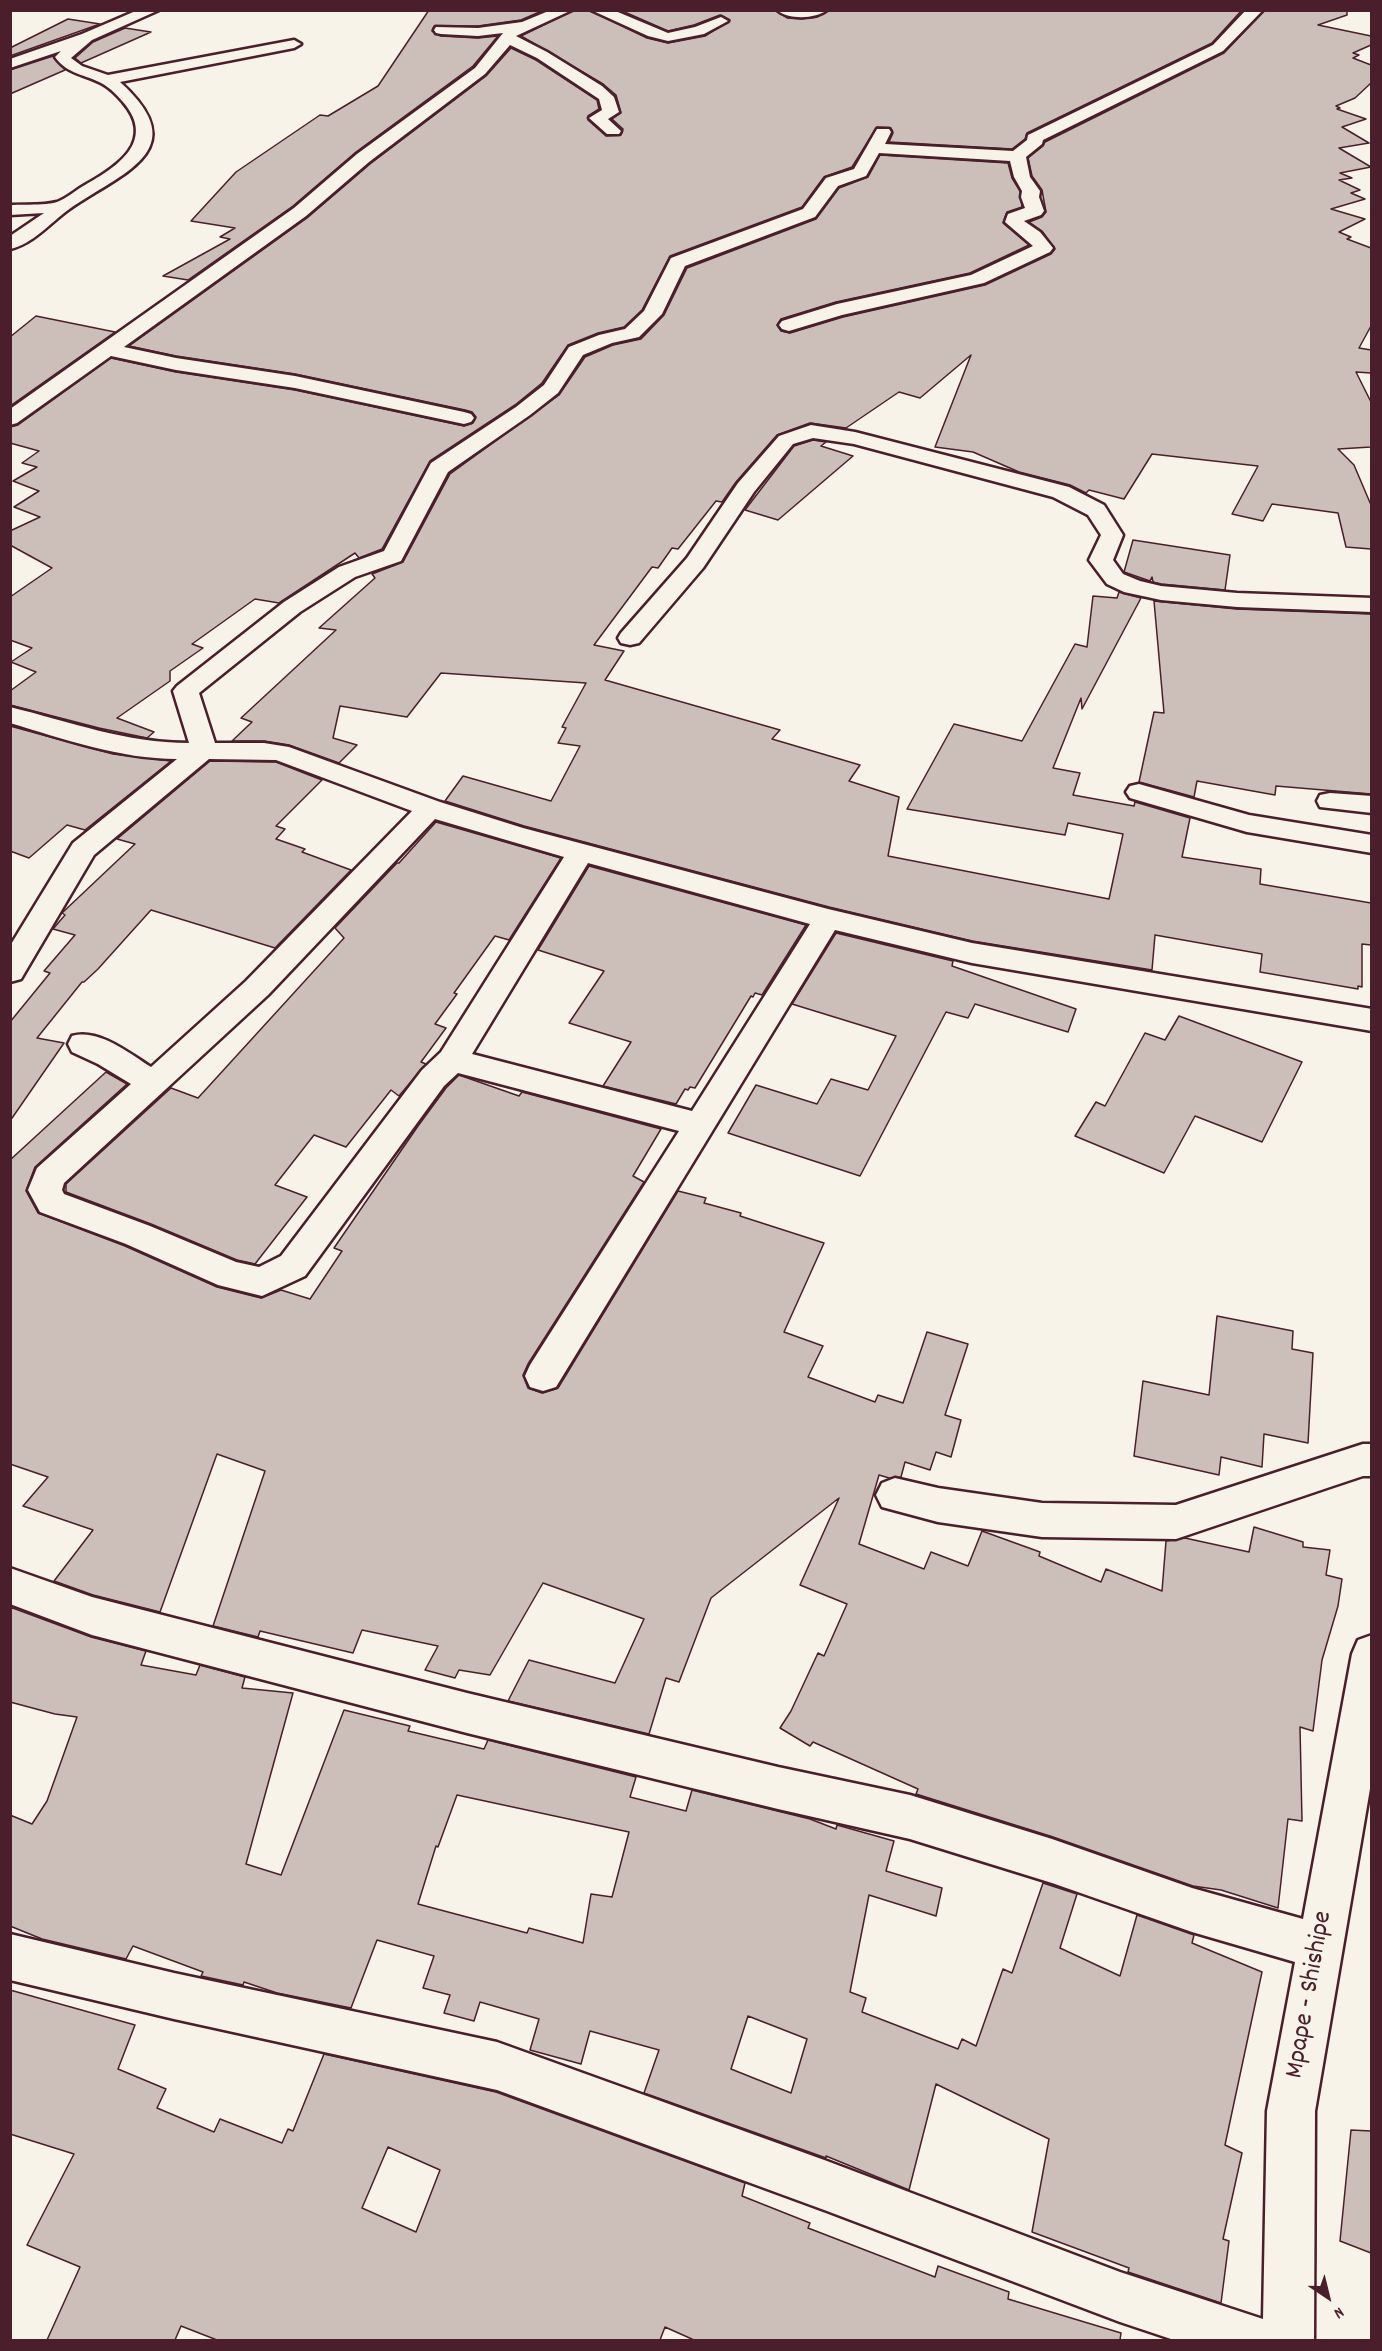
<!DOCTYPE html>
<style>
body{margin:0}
#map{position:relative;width:1382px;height:2351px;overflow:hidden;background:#f7f3e8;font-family:Dekko,sans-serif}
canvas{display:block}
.frame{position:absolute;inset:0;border:12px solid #4a1f2b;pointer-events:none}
.north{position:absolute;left:1298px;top:2267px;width:60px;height:60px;-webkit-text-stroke:4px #f7f3e8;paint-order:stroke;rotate:145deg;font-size:16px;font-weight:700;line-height:24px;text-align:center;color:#4a1f2b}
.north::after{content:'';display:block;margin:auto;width:21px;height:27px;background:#4a1f2b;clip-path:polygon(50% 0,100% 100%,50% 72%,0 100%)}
</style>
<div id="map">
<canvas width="1382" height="2351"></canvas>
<div class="frame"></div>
<div class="north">N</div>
</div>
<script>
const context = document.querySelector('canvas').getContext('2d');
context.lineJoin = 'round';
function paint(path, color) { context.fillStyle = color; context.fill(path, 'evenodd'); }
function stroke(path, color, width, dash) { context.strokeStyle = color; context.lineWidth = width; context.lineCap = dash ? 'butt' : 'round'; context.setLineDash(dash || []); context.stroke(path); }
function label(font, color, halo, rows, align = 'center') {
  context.font = font + ' Dekko,sans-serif'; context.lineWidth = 4.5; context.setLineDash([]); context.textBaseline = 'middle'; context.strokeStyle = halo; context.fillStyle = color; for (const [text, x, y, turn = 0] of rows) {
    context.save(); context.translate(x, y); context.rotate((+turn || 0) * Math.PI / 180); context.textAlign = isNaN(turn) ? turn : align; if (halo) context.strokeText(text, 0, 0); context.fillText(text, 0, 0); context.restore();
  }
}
const building = new Path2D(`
 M429 10H544L521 20 478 26H434L432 31 441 36 478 38 498 36 473 66 356 152 293 206 188 280 163 276 230 239 220 237 235 228 191 221 236 172 320 115 328 116 378 86Z
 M574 10H589L647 38 668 43 705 36 730 20 720 15 694 25 668 31 620 10H775L787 18 802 19 817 17 829 10H1242L1212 43 1027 133 1025 139 1012 149 889 142 893 133 891 128 877 127 852 167 824 177 802 207 670 256 642 310 624 327 598 333 568 345 542 383 515 405 430 461 382 549 359 558 355 553 279 603 255 599 192 644 203 648 170 671V681L117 718 154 732 147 738 99 728 10 705V691L36 672 11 662 32 648 10 640V597L52 568 10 545V531L40 517 14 507 39 491 13 481 37 467 22 463 39 451 10 443V427L18 425 111 358 176 372 295 390 464 426 473 423 476 417 472 412 465 410 295 374 176 356 129 346 307 218 370 164 486 76 511 48 536 60 597 100 599 109 588 116V120L606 136 621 135 623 129 612 119 621 113 616 95 603 84 521 36Z
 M1265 10H1347V15L1318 25 1371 36V45L1353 53 1359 55 1353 58 1371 65V83L1355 98 1336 106 1340 108 1337 109 1366 119 1342 127 1369 143 1339 148 1371 167 1340 173 1352 178 1339 180 1360 190 1351 193 1365 199 1331 209 1365 219 1339 232 1351 237 1347 239 1371 248V326L1359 348 1371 350V373L1356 372 1371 402V447L1338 449 1354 465 1371 505V549L1346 547 1338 513 1272 504 1263 521 1232 514 1258 466 1152 454 1124 499 1089 490 1086 493 1070 485 1019 472 973 452 935 447 971 355 920 398 899 392 846 428 810 423 777 435 736 482 722 502 716 501 678 549 672 548 658 568 652 567 594 645 624 651 605 680 780 730 772 739 860 765 849 781 899 797 888 856 1109 899 1123 834 1068 823 1065 835 907 809 954 724 1022 741 1075 644 1087 647 1093 596 1117 598 1119 592 1141 598 1082 709 1081 698 1053 768 1080 773 1073 795 1134 806 1135 802 1190 818 1182 857 1261 869 1260 884 1371 903V945L1362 944V987L1358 986V989L1260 972 1262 954 1155 935 1152 970 972 941 829 907 524 826 445 801 463 776 551 801 580 746 558 743 566 728 562 727 586 683 441 673 407 717 340 706 333 738 357 745 339 763 289 745 264 741H232L252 722 241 718 336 630 319 628 375 578 372 574 403 562 450 474 559 395 585 357 613 345 641 339 664 315 687 268 816 219 839 188 868 177 880 155 1008 163 1012 178 1020 191 1022 207 1007 212 1003 223 1029 245 970 273 836 302 781 319 777 325 781 331 790 333 843 317 985 285 1051 254 1055 249 1042 231 1029 222 1042 217 1046 212 1042 190 1032 176 1028 158 1043 146 1045 142 1224 53Z
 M68 19 100 24 10 56V48Z
 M125 28 151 32 81 63 75 58 93 42Z
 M53 56 65 70 10 94V70Z
 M36 316 115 332 10 406V337Z
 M813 440 826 442 821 446 853 456 778 520 745 510 794 446Z
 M1133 540 1230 555 1225 590 1161 584 1153 582 1152 577 1150 581 1124 572Z
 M1154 601 1237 609 1371 614V794L1276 786 1275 795 1197 781 1194 797 1139 782 1154 712 1164 713Z
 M10 726 113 754 171 761 85 830 67 825 29 858 10 851Z
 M210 761 276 762 322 780 276 826 285 829 276 839 305 849 302 852 351 870 275 948 151 910 98 969 84 982H82L37 1038 64 1043 10 1121V1022L50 973 44 971 75 935 53 929 65 915 62 913 135 844 117 839Z
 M436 822 561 858 509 940 495 936 454 993 457 994 435 1024 446 1028 421 1062 426 1064 399 1096 391 1090 346 1147 314 1135 275 1185 307 1197 255 1264 237 1260 151 1224 66 1192V1184L171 1088 198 1098 344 938 335 928 397 863H399Z
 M589 866 806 925 762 995 755 993 753 997 751 996 695 1088 690 1087 688 1090 685 1089 676 1104 603 1086 631 1042 569 1023 604 971 538 950Z
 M836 933 953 961 952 966 1076 1009 1068 1032 975 1004 968 1018 946 1012 860 1176 728 1133 756 1085 817 1104 831 1079 868 1090 896 1036 792 1004Z
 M1179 1016 1302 1062 1262 1142 1195 1116 1164 1173 1075 1136 1096 1102 1105 1106 1145 1033 1165 1040Z
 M106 1072 127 1084 35 1167 26 1191 38 1213 125 1246 217 1287 261 1298 281 1290 310 1299 342 1251 334 1248 418 1126 446 1088 459 1075 519 1096 522 1092 661 1129 633 1176 644 1182 528 1364 523 1375 528 1388 542 1393 558 1388 678 1191 706 1198 704 1203 741 1213 740 1216 824 1243 784 1332 823 1346 808 1377 875 1402 878 1395 903 1403 927 1332 968 1344 945 1415 961 1420 951 1457 936 1452 930 1470 905 1462 901 1477 889 1478 879 1475 859 1544 924 1569 931 1552 968 1566 982 1531 1040 1552 1039 1556 1101 1582 1106 1569 1162 1591 1166 1541 1185 1538 1249 1552 1254 1527 1303 1542V1547L1330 1550 1326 1575 1342 1579 1338 1606 1322 1660 1313 1731 1300 1727 1302 1821 1288 1819 1278 1908 1221 1890 1193 1886 1053 1837 916 1794 918 1789 813 1742 810 1746 780 1728 791 1711 818 1653 824 1656 847 1604 800 1585 839 1498 711 1598 679 1682 666 1678 649 1734 508 1701 529 1660 615 1683 644 1619 543 1583 490 1675 459 1670 455 1678 425 1670 438 1646 362 1630 353 1653 260 1631 258 1637 213 1626 265 1471 217 1454 160 1612 93 1595 54 1581 93 1530 23 1506 48 1477 10 1464V1160Z
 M1217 1316 1293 1331 1292 1349 1313 1353 1308 1443 1264 1434 1262 1467 1221 1457 1219 1475 1134 1456 1143 1381 1209 1395Z
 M10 1607 91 1637 146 1651 141 1665 196 1675 200 1665 245 1677 242 1688 293 1693 246 1864 281 1875 344 1710 410 1726 408 1731 484 1749 488 1740 636 1777 630 1797 686 1811 692 1790 810 1819 836 1829 837 1825 894 1841 886 1871 942 1888 936 1916 869 1895 850 1992 866 1998 862 2012 958 2049 962 2039 976 2046 1003 1969 1012 1973 1043 1883 1077 1894 1060 1948 1120 1976 1137 1915 1194 1935 1192 1943 1262 1972 1225 2145 1242 2153 1223 2239 1229 2241 1221 2303 1128 2272 1129 2268 1032 2232 1049 2139 936 2084 909 2190 826 2156V2158L644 2093 659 2050 590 2031 581 2064 530 2050 539 2019 480 2002 474 2021 444 2013 450 1995 423 1988 434 1956 377 1940 351 2008 277 1993 244 1982 243 1985 201 1976 203 1972 133 1946 126 1959 42 1939 10 1926V1815L32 1824 47 1801 77 1717 55 1714 10 1702ZM457 1795 629 1832 612 1897 591 1894 583 1943 529 1928 527 1933 418 1904 436 1846 438 1847ZM748 2016 807 2039 791 2093 731 2069Z
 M10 1990 135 2025 118 2069 166 2089 157 2108 214 2132 220 2119 282 2143 288 2129 293 2131 324 2054 496 2092 745 2183 742 2196 810 2223 808 2228 935 2277 938 2266 1009 2292 1008 2299 1121 2333 1120 2340H694L665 2327 660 2340H217L181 2326 175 2340H47L80 2267 27 2245 74 2154 10 2134ZM388 2147 440 2170 416 2232 362 2208Z
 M1351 2130 1371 2131V2253L1340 2241Z`);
paint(building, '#ccbfb9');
stroke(building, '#4a1f2b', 1.5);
const minor = new Path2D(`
 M138 10H159L92 40 71 58 82 66 108 75 294 40 301 44 294 48 120 82C197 151 120 173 68 210 50 223 33 244 10 249V236L44 213 10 215V205C24 204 44 206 57 202 66 199 76 190 85 185 117 167 157 141 123 102 118 96 110 88 103 84 85 74 68 75 55 57L61 51 10 68V59L82 34Z
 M551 10H572L516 36 547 52 602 86 614 97 619 112 608 119 621 131 619 134H607L589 118 602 110 599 99 537 58 510 45 485 74 369 162 306 216 124 347 176 358 295 376 464 412 471 414 474 418 471 422 464 424 295 388 176 370 111 356 17 423 10 425V409L294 208 357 154 475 68 503 33 478 36 441 34 436 33 434 30 436 27 478 28 522 22Z
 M591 10H613L668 33 695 27 721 17 728 21 704 34 668 41 648 36Z
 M777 10H827C816 19 788 20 777 10Z
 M1246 10H1263L1223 51 1043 140 1042 144 1026 157 1030 177 1040 191 1039 197 1044 211 1041 215 1024 221 1040 232 1053 248 1050 252 984 283 842 315 789 331 782 329 779 325 782 321 837 304 971 275 1033 246 1005 222 1008 214 1025 208 1021 197 1022 191 1014 177 1010 161 879 153 866 176 838 186 815 217 685 266 662 314 639 337 612 343 583 355 558 393 530 415 448 472 401 561 355 577 300 612 199 693 215 743H264L289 747 440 802 523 828 828 909 972 943 1372 1009V1031L972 963 835 930 556 1387 543 1391 530 1387 525 1376 530 1365 679 1131 458 1073 444 1086 305 1276 262 1296 218 1285 126 1244 40 1212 28 1190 37 1168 131 1084 98 1064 72 1052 68 1044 72 1036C98 1028 129 1053 151 1067L246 981 412 811 276 760 209 759 94 855 21 979 10 982V946L73 843 177 759C120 759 64 739 10 723V707C71 722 126 743 189 743L173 691 177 686 284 602 339 567 384 551 431 463 516 407 544 385 569 347 599 335 625 329 644 311 671 258 803 209 826 178 854 169 877 129H889L891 132 885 144 1013 151 1027 140 1028 135 1213 45ZM435 819 564 857 441 1052 422 1070 281 1256 259 1267 236 1262 150 1226 64 1194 62 1190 64 1183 268 995ZM588 863 810 924 692 1111 472 1054Z
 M811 425 855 432 1069 487 1104 505 1123 535 1113 560 1123 574 1140 581 1161 586 1237 593 1372 598V612L1237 607 1161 600 1124 592 1107 584 1089 560 1101 535 1088 515 1053 497 854 444 813 438 793 444 754 492 703 568 639 643 630 645 621 643 618 638 621 633 687 558 738 483 779 436Z
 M1139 784 1249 815 1372 835V853L1247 832 1130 798 1126 792 1130 786Z
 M1330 793 1372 796V813L1320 807 1317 801 1320 795Z
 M1363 1444H1372V1476H1363L1333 1486 1176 1539 1042 1537 938 1522 882 1507 876 1495 882 1483 895 1478 938 1488 1042 1503 1176 1505Z
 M10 1568 92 1597 467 1693 778 1767 910 1795 1052 1839 1192 1888 1303 1919 1352 1654 1358 1640 1372 1635V1777L1315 2111 1314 2340H1174L1120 2322 827 2211 497 2090 174 2019 10 1980V1934L174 1973 497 2042 827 2161 1120 2272 1263 2319 1267 2111 1295 1962 1192 1932 1052 1883 910 1839 778 1809 467 1733 92 1635 10 1604Z`);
stroke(minor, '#4a1f2b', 5);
paint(minor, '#f7f3e8');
label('27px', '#4a1f2b', '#f7f3e8', [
 ["Mpape - Shishipe",1311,1995,-80]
]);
</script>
